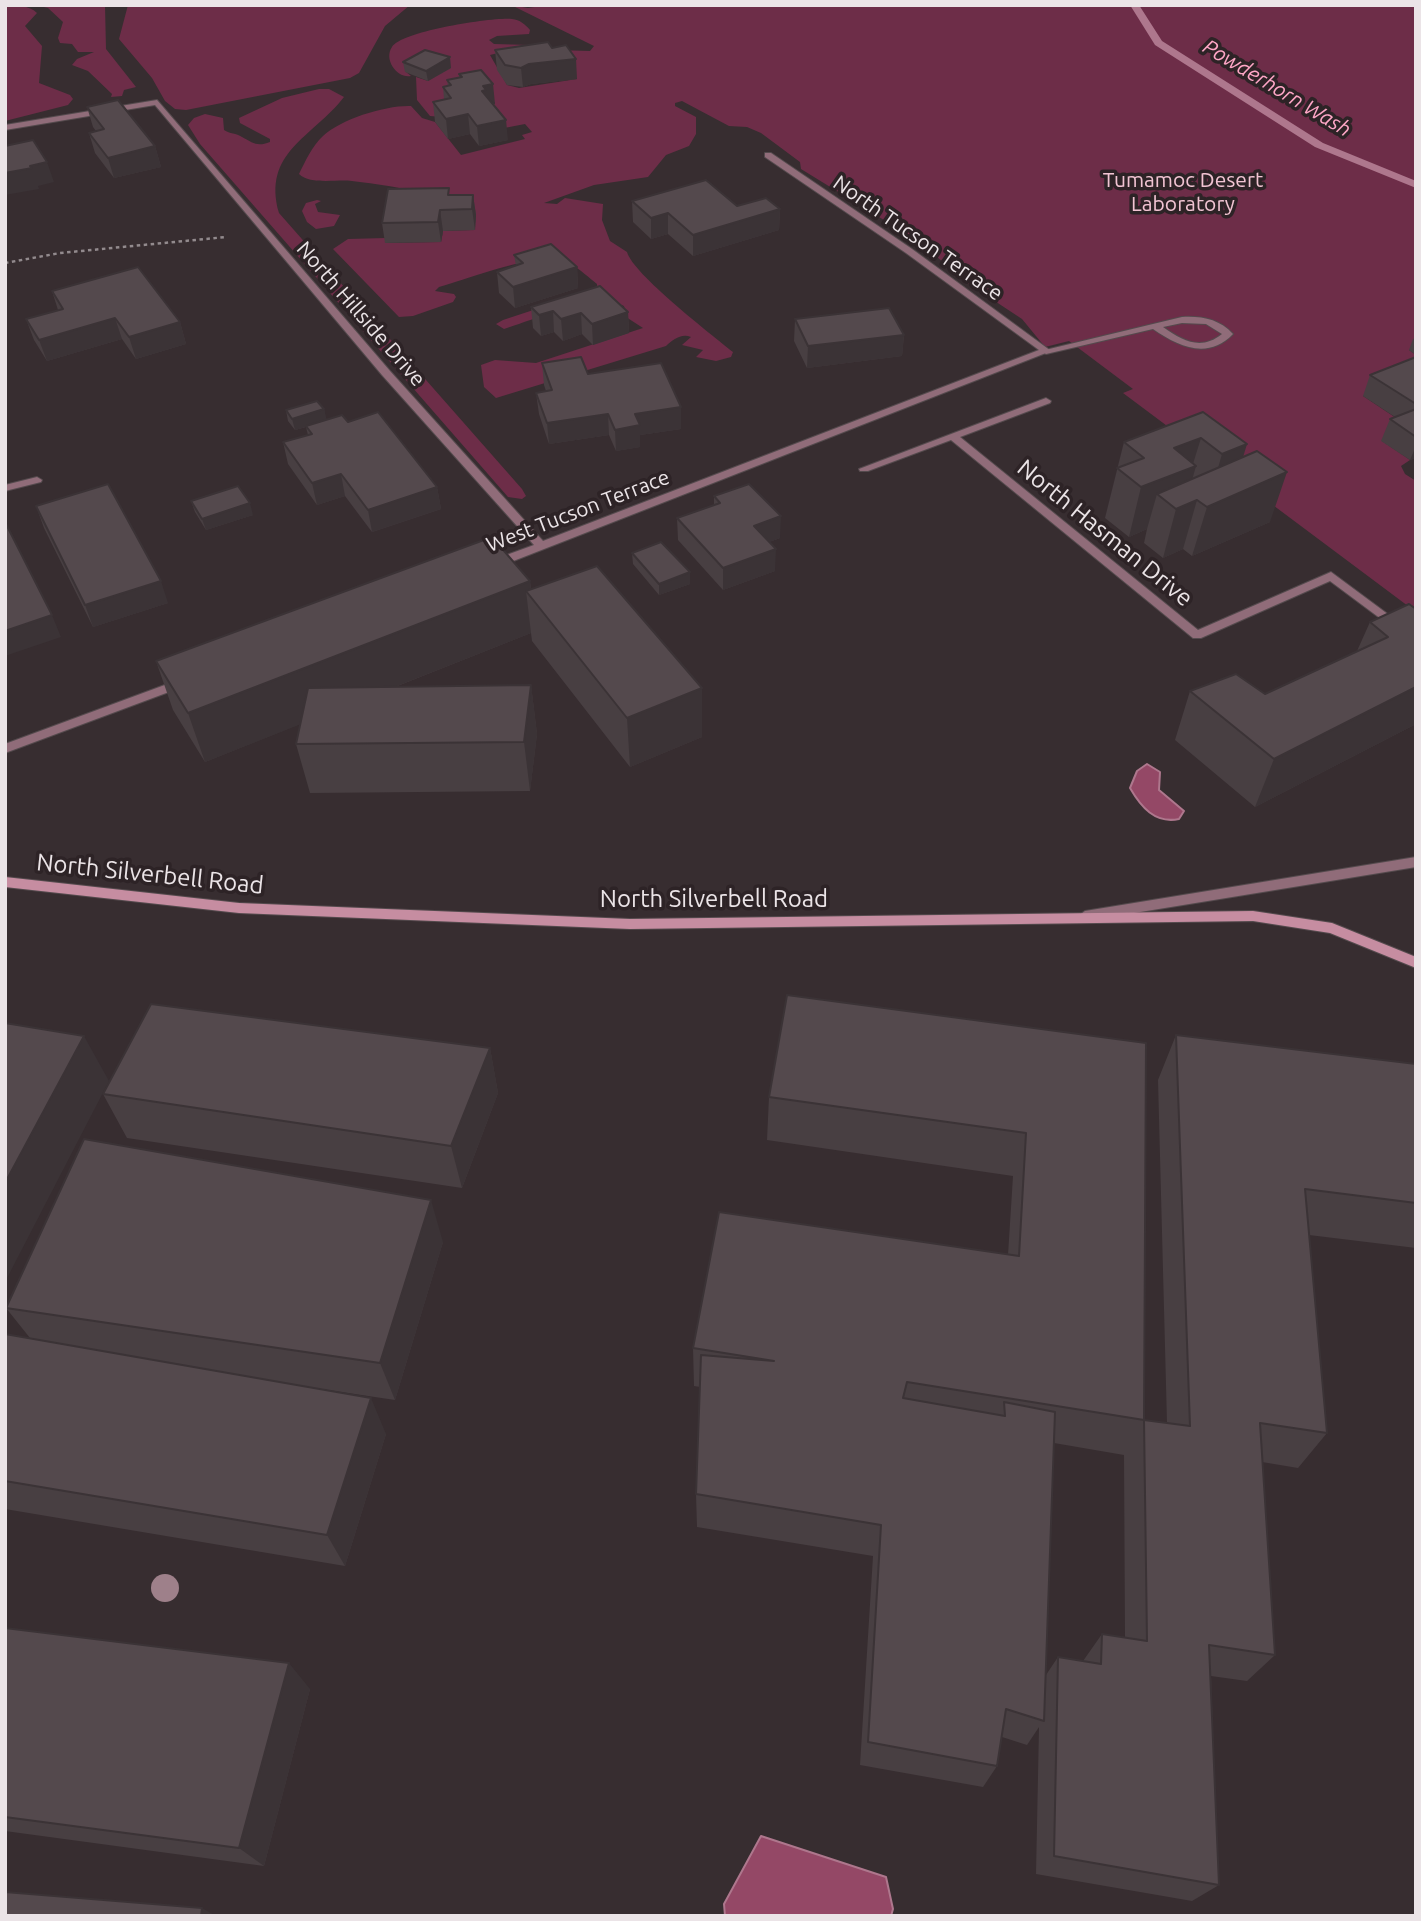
<!DOCTYPE html>
<style>
body{margin:0}
#map{position:relative;width:1421px;height:1921px;overflow:hidden;background:#372d30;font-family:Ubuntu,sans-serif}
canvas{display:block}
.frame{position:absolute;inset:0;border:7px solid #ebe4e7;pointer-events:none}
</style>
<div id="map">
<canvas width="1421" height="1921"></canvas>
<div class="frame"></div>
</div>
<script>
const context = document.querySelector('canvas').getContext('2d');
context.lineJoin = 'round';
function paint(path, color) { context.fillStyle = color; context.fill(path, 'evenodd'); }
function stroke(path, color, width, dash) { context.strokeStyle = color; context.lineWidth = width; context.lineCap = dash ? 'butt' : 'round'; context.setLineDash(dash || []); context.stroke(path); }
function label(font, color, halo, rows, align = 'center') {
  context.font = font + ' Ubuntu,sans-serif'; context.lineWidth = 7; context.setLineDash([]); context.textBaseline = 'middle'; context.strokeStyle = halo; context.fillStyle = color; for (const [text, x, y, turn = 0] of rows) {
    context.save(); context.translate(x, y); context.rotate((+turn || 0) * Math.PI / 180); context.textAlign = isNaN(turn) ? turn : align; if (halo) context.strokeText(text, 0, 0); context.fillText(text, 0, 0); context.restore();
  }
}
paint(new Path2D(`
 M5 5C16 5 29 5 37 13L25 26 42 46 39 83 70 95 73 99 68 105 5 121Z
 M36 5H105L106 49 136 87 124 90 122 96 111 97 112 94 88 71 72 65 77 59 94 52H78L72 44 60 43 58 38 63 22 48 8Z
 M128 5H410L385 26 359 73 350 78 186 110 175 109 165 101 152 78 119 39Z
 M511 5 528 8 547 5H1416V348L1409 350 1416 355V382L1409 378 1363 396 1411 428 1382 441 1410 460 1401 466 1405 474 1416 481V612L1123 393 1133 389 1069 341 1045 347 1022 319 969 284 918 241 801 169 800 162 761 133 747 127 729 126 682 101 675 103V106L696 117V134L689 146 666 155 648 177 594 185 544 203 557 204 565 198 603 204 602 220 610 241 627 252C633 274 711 334 733 352L731 357 716 361 696 357 703 350 682 345 691 337C681 333 673 340 666 346L496 398 484 387 481 365 495 360 536 363 643 328 626 317 624 306C598 292 532 320 504 329L496 324 503 320 597 289V284C589 278 580 269 571 264 540 249 472 278 439 287L435 291 454 294 456 297 453 302 413 316 399 317 333 249 348 239 386 238V243L441 242 443 231 474 230 476 216H451V208C427 189 382 185 352 181 337 179 310 185 299 174 305 162 312 146 323 136 341 119 386 105 411 106L422 118 435 122 461 155 525 139 522 135 532 132 525 124 499 129 484 111 488 110 485 106 495 103 484 90 458 94 467 88 451 87 447 93 454 105 446 107 454 118 430 116 417 100 416 77 428 81 450 67 426 60 405 71 411 76C398 79 383 60 392 47 402 31 493 17 512 19 520 20 525 24 530 30L529 34 497 36 489 40 494 44 530 45 490 55 507 85 519 88 577 79 567 65 557 67 550 58 555 50 590 51 594 46Z
 M319 89H329L344 97C312 138 262 152 279 213L522 489 526 496 522 499 508 497 200 144 188 125 194 118 205 114 223 118 224 130C230 134 236 133 242 137 253 143 257 147 270 142V139L240 123 239 118 282 98Z
 M317 200 321 201 315 204 318 212 340 215 334 226 316 229 307 222 302 211 306 203Z`), '#6d2d48');
const water = new Path2D(`
 M1147 764 1160 772 1159 790 1184 811 1179 819C1155 824 1141 807 1130 788L1137 771Z
 M761 1836 886 1877 893 1909 891 1916H725L724 1904Z`);
paint(water, '#944866');
stroke(water, '#ae778d', 2);
paint(new Path2D(`
 M1130 5H1139L1162 41 1323 143 1416 181V188L1315 147 1155 45Z`), '#ae778d');
const service = new Path2D(`
 M1182 317C1202 316 1219 319 1233 334 1208 360 1179 347 1153 329L1046 354 1041 351ZM1182 323 1206 324 1222 334C1201 351 1183 341 1163 327Z
 M37 477 42 480 41 482 5 491V485Z`);
const minor = new Path2D(`
 M157 100 390 371 543 541 1039 350 906 253 765 157V153H771L912 249 1051 351 498 567H490V561L534 545 382 375 155 105 5 130V125Z
 M1046 398 1051 401 1050 403 960 437 1198 630 1331 572 1416 635V645L1330 581 1201 638H1193L951 440 868 471H860L859 469Z
 M181 679 187 683 185 686 5 753V744Z`);
const tertiary = new Path2D(`
 M1416 857V867L1085 921 1078 916 1085 911Z`);
const secondary = new Path2D(`
 M5 877 239 903 630 919 1253 911 1332 923 1416 957V968L1330 933 1253 921 630 929 239 913 5 887Z`);
stroke(service, '#544a4d', 2);
stroke(minor, '#544a4d', 2);
stroke(tertiary, '#544a4d', 2);
stroke(secondary, '#544a4d', 2);
stroke(new Path2D(`
 M5 263 60 253 226 237`), '#928a8d', 2.5, [3.5, 3.5]);
paint(service, '#906c79');
paint(minor, '#906c79');
paint(tertiary, '#906c79');
paint(secondary, '#c68da1');
context.fillStyle = '#9e808a';
for (const [x, y] of [
 [165,1588]
]) { context.beginPath(); context.arc(x, y, 14, 0, 2 * Math.PI); context.fill(); }
paint(new Path2D(`
 M495 50 577 79 531 84 523 87 507 85 497 70Z
 M403 62 451 68 428 81 405 72Z
 M459 74 495 104H493L508 140 479 146 470 134 448 139 435 122 433 102 444 99 443 87 448 86 447 80 459 78Z
 M87 107 155 146 161 167 114 178 95 153 89 133 96 131 93 127Z
 M450 195H473L476 215 475 230 443 231 441 242 385 243 382 223Z
 M632 201 737 206 780 209 779 230 693 256 668 234 651 239 633 222Z
 M514 255 577 267 578 288 515 308 499 293 497 272 516 266Z
 M52 291 180 322 186 344 136 359 122 339 47 361 34 340 26 319 58 310Z
 M531 307 628 312 629 333 593 345 582 334 563 341 554 332 541 336 533 328Z
 M795 319 904 335 902 356 807 368 794 341Z
 M1416 338V355L1409 350 1413 339Z
 M1416 357V458L1410 460 1381 441 1390 419 1395 417 1363 396 1370 375Z
 M542 363 588 374 681 407V429L640 435V447L616 451 609 435 549 444 539 414 536 393 546 391 544 385Z
 M324 409 326 420 348 422 437 487 441 509 372 532 345 496 317 505 288 464 283 442 308 435 306 427 295 430 288 421 286 410Z
 M1203 412 1243 457 1270 522 1192 556 1183 549 1163 558 1144 543 1147 529 1129 537 1105 518 1124 442Z
 M714 496 780 538 769 542 775 571 723 590 678 540 677 518 714 505Z
 M191 501 253 515 206 530 195 512Z
 M36 506 168 603 93 627 44 528Z
 M632 553 690 584 659 595 633 564Z
 M530 581 531 589 702 688V737L630 767 532 641 531 633 395 687 531 685 537 734 530 791 310 793 296 744 300 724 205 762 173 710 156 661Z
 M1416 609V724L1255 807 1175 740 1190 691 1265 694 1357 651 1370 622Z
 M1176 1035 1416 1064V1248L1309 1235 1327 1433 1298 1468 1262 1462 1275 1655 1247 1681 1211 1676 1219 1885 1192 1901 1036 1874 1039 1727 1027 1745 1002 1737 997 1766 983 1787 860 1765 873 1556 697 1527 696 1494 700 1387 694 1386 693 1348 1008 1255 1013 1176 767 1140 769 1097 1146 1043 1144 1420 1167 1423 1158 1080ZM1054 1443 1124 1455 1125 1637 1102 1634 1083 1661 1058 1657 1046 1675Z
 M490 1048 498 1093 462 1188 127 1138 103 1094Z
 M443 1242 395 1400 301 1386 386 1434 345 1566 5 1509V1334L30 1338 6 1308Z
 M5 1628 310 1689 264 1866 5 1831Z`), '#483f42');
paint(new Path2D(`
 M450 57 451 68 428 81 426 71Z
 M576 59 577 79 531 84 523 87 521 68 529 64Z
 M493 84 495 104 488 105 484 111 483 86Z
 M468 114 470 134 448 139 446 119Z
 M506 120 508 140 479 146 477 126Z
 M155 146 161 167 114 178 108 158Z
 M47 162 54 182 38 186 39 189 5 195V173Z
 M473 195 476 215 475 230 472 209Z
 M780 209 779 230 693 256V235Z
 M440 210 443 231 441 242 438 222Z
 M668 213V234L651 239V218Z
 M577 267 578 288 515 308 513 287Z
 M553 311 554 332 541 336 539 315Z
 M628 312 629 333 593 345 592 324Z
 M581 313 582 334 563 341 561 319Z
 M115 318 122 339 47 361 39 340Z
 M180 322 186 344 136 359 129 337Z
 M904 335 902 356 807 368 808 346Z
 M681 407V429L640 435V447L616 451 615 430 635 414Z
 M324 409 327 421 295 430 292 419Z
 M608 414 609 435 549 444 547 423Z
 M1201 438 1192 467 1196 466 1185 505 1197 500 1183 549 1163 558 1176 509 1157 494 1147 529 1129 537 1141 487 1174 448Z
 M1247 444 1232 494 1208 503 1222 454Z
 M1416 446V458L1410 460Z
 M1287 472 1270 522 1192 556 1207 507Z
 M341 474 345 496 317 505 312 483Z
 M437 487 441 509 372 532 368 510Z
 M250 503 253 515 206 530 202 519Z
 M781 516 780 538 753 548 754 526Z
 M776 549 775 571 723 590V568Z
 M690 572V584L659 595V584Z
 M161 581 168 603 93 627 85 605Z
 M530 581 532 599 526 591 531 633 205 762 188 713Z
 M52 615 61 637 5 656V631Z
 M531 685 537 734 530 791 524 742Z
 M1416 687V724L1255 807 1274 759Z
 M702 688V737L630 767 627 718Z
 M84 1036 109 1081 5 1282V1183Z
 M490 1048 498 1093 462 1188 451 1146Z
 M431 1200 443 1242 395 1400 380 1363Z
 M371 1398 386 1434 345 1566 327 1535Z
 M289 1663 310 1689 264 1866 239 1848Z
 M202 1908 216 1916H201Z`), '#3b3336');
const building = new Path2D(`
 M548 42 552 48 566 45 576 59 529 64 521 68 505 65 495 50Z
 M425 50 450 57 426 71 403 62Z
 M481 70 493 84 483 86 486 90 482 91 506 120 477 126 468 114 446 119 433 102 451 98 443 87 451 85 447 80 462 77 459 74Z
 M118 100 155 146 108 158 89 133 104 129 87 107Z
 M33 140 47 162 30 166 32 168 5 173V146Z
 M706 180 737 206 766 198 780 209 693 235 668 213 651 218 632 201Z
 M449 188 448 195H473L472 209 440 210 438 222 382 223 388 189Z
 M551 244 577 267 513 287 497 272 523 263 514 255Z
 M138 267 180 322 129 337 115 318 39 340 26 319 63 309 52 291Z
 M600 286 628 312 592 324 581 313 561 319 553 311 539 315 531 307Z
 M889 308 904 335 808 346 795 319Z
 M581 357 588 374 661 363 681 407 635 414 640 425 615 430 608 414 547 423 536 393 552 390 542 363Z
 M1416 357V404L1370 375Z
 M317 401 324 409 292 419 286 410Z
 M1416 409V437L1390 419Z
 M378 412 437 487 368 510 341 474 312 483 283 442 312 434 306 426 342 415 348 422Z
 M1203 412 1247 444 1222 454 1201 438 1174 448 1196 466 1141 487 1117 468 1144 458 1124 442Z
 M1257 451 1287 472 1207 507 1197 500 1176 509 1157 494Z
 M108 484 161 581 85 605 36 506Z
 M749 484 781 516 754 526 776 549 723 568 677 518 720 503 714 496Z
 M238 486 250 503 202 519 191 501Z
 M5 522 52 615 5 631Z
 M492 537 530 581 188 713 156 661Z
 M661 542 690 572 659 584 632 553Z
 M597 566 702 688 627 718 526 591Z
 M1409 604 1416 609V687L1274 759 1190 691 1236 674 1265 694 1388 637 1370 622Z
 M531 685 524 742 296 744 308 688Z
 M787 995 1146 1043 1144 1420 907 1382 903 1398 1005 1416 1004 1402 1055 1412 1044 1721 1006 1709 997 1766 868 1742 881 1525 696 1494 701 1355 774 1361 693 1348 719 1212 1019 1256 1026 1133 769 1097Z
 M151 1004 490 1048 451 1146 103 1094Z
 M5 1023 84 1036 5 1183Z
 M1176 1035 1416 1064V1203L1305 1189 1327 1433 1260 1423 1275 1655 1209 1645 1219 1885 1054 1856 1058 1657 1101 1664 1102 1634 1147 1641 1144 1420 1190 1426Z
 M84 1139 431 1200 380 1363 6 1308Z
 M5 1334 371 1398 327 1535 5 1481Z
 M5 1628 289 1663 239 1848 5 1817Z
 M5 1892 202 1908 201 1916H5Z`);
paint(building, '#54494d');
stroke(building, '#3b3336', 2);
label('italic 21px', '#fea6c6', '#2d2326', [
 ["Powderhorn Wash",1277,88,31]
]);
label('21px', '#f2c4d3', '#2d2326', [
 ["Tumamoc Desert",1183,180],
 ["Laboratory",1183,204]
]);
label('21px', '#ebe4e7', '#2d2326', [
 ["North Tucson Terrace",918,238,35],
 ["North Hillside Drive",361,314,49],
 ["West Tucson Terrace",578,511,-21]
]);
label('24px', '#ebe4e7', '#2d2326', [
 ["North Hasman Drive",1105,533,39],
 ["North Silverbell Road",150,874,6],
 ["North Silverbell Road",714,899]
]);
</script>
